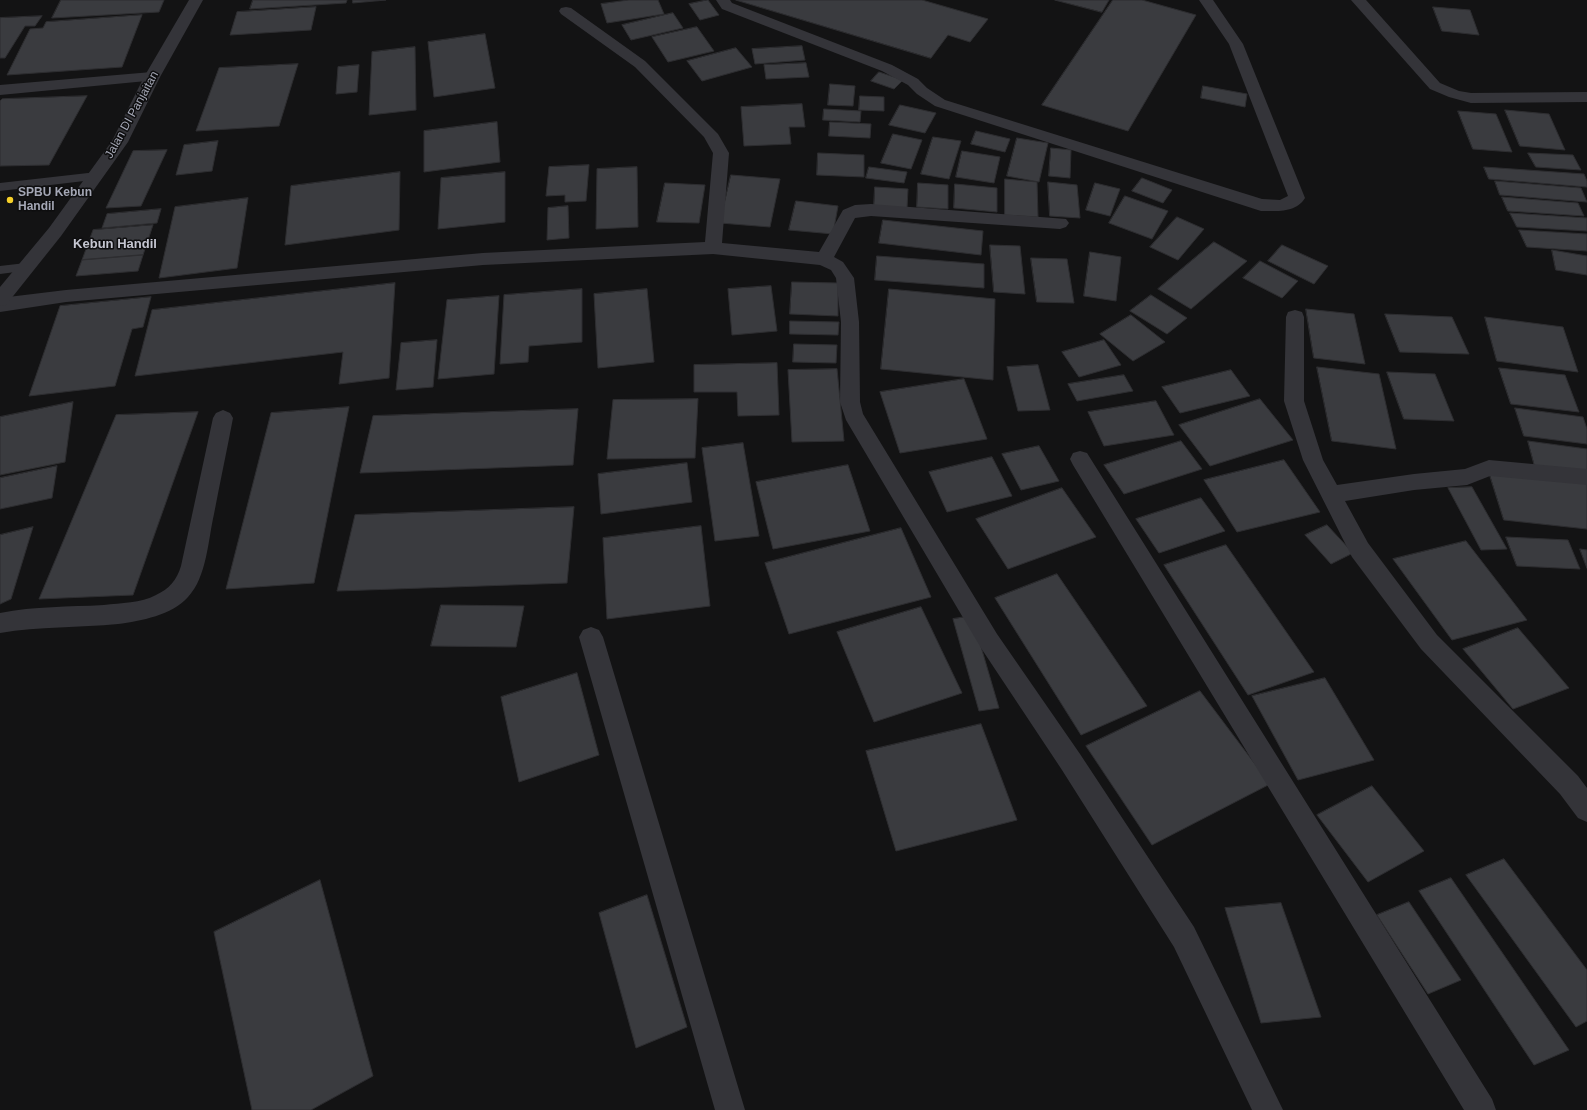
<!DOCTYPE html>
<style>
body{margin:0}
canvas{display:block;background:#131314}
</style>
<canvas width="1587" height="1110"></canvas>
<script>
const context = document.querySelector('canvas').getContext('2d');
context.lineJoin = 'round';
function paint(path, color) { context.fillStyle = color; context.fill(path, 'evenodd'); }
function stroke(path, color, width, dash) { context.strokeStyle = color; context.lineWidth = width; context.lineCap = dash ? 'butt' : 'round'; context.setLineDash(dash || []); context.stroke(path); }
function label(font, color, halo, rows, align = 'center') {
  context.font = font + ' Helvetica,sans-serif'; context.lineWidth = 3; context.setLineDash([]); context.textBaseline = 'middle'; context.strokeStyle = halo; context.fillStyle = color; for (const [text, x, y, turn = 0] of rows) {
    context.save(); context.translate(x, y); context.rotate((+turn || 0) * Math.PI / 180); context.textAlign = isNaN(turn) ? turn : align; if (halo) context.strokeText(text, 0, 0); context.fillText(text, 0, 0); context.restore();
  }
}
const building = new Path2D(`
 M61 0H164L159 12 52 18Z
 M253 0H347L346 3 250 9Z
 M353 0H386L353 3Z
 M629 0H658L664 14 607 23 601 4Z
 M708 0 719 15 700 20 689 4Z
 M736 0H922L988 19 970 42 948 35 931 58Z
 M1055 0H1109L1102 12Z
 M1113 0H1142L1196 15 1128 131 1042 105Z
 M316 7 311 30 230 35 237 12Z
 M1433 7 1470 10 1479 35 1442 31Z
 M673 13 683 28 631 40 622 25Z
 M142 15 122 67 7 75 30 29 43 28 46 22Z
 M42 16 35 26H25L5 58H0V18Z
 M697 27 714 51 668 62 652 37Z
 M485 34 495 88 434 97 428 42Z
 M802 46 805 60 755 64 752 49Z
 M415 47 416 110 369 115 372 52Z
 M736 48 752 67 702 81 687 61Z
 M806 63 809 77 766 79 764 65Z
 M298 64 279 126 196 131 219 68Z
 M359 65 357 92 336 94 338 67Z
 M879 72 903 80 894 89 871 81Z
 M830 84 855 86 853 106 828 105Z
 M1203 86 1247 94 1245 107 1201 98Z
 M87 96 49 165 0 166V101L2 99Z
 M860 96 884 97V111L859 110Z
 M802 104 805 127H789L791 144 744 146 741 107Z
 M900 105 936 113 925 133 889 125Z
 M824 109 861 111 860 122 823 120Z
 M1505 110 1549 114 1565 150 1520 146Z
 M1458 111 1496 114 1512 152 1473 149Z
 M497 122 500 162 424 172V131Z
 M830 122 871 124 870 138 829 136Z
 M976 131 1010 139 1005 152 971 144Z
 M893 134 922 140 911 169 881 163Z
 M933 137 961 141 949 179 921 174Z
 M1017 138 1048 143 1039 182 1007 176Z
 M218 141 212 171 176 175 184 145Z
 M1051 148 1071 150 1070 178 1049 176Z
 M167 150 141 206 106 208 133 151Z
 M962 151 1000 157 994 183 956 177Z
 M818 153 864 155V177L817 175Z
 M1528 153 1573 155 1581 170 1536 167Z
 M589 165 586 201 565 202V195L546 196 549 167Z
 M637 167 638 227 596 229 597 169Z
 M869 167 907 172 904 183 866 178Z
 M1484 167 1584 174 1587 181V187L1489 179Z
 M400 172 399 230 285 245 291 186Z
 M505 172V222L438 229 441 178Z
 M731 175 780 179 770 227 720 223Z
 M1142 178 1172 190 1163 203 1132 191Z
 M1005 179 1037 182 1038 217 1005 215Z
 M1495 181 1581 188 1587 202 1500 195Z
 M1048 182 1077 185 1080 218 1050 216Z
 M665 183 705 185 699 223 657 222Z
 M918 183 948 185V209L917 207Z
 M1095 183 1120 189 1110 216 1086 210Z
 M955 184 997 188V212L954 208Z
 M875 187 908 189 907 208 874 206Z
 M1125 196 1168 211 1152 239 1109 223Z
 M1502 197 1578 203 1584 216 1508 211Z
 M248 198 237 268 159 278 175 207Z
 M796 201 838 206 833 234 789 230Z
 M568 206 569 238 547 240 548 208Z
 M161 209 157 223 102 228 107 214Z
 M1510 213 1587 218V231L1517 227Z
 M1177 217 1204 229 1178 260 1150 247Z
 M883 220 983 231 981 255 879 243Z
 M153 225 143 255 82 260 93 230Z
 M1519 230 1587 234V251L1527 247Z
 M1214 242 1247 261 1191 309 1158 289Z
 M990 245 1020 246 1025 294 994 292Z
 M1282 245 1328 266 1314 284 1268 261Z
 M1552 250 1587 256V275L1556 270Z
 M1090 252 1121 257 1116 301 1084 296Z
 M143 255 138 271 76 276 82 260Z
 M877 256 984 264V288L875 280Z
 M1031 258 1067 259 1074 303 1037 302Z
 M1260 261 1298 281 1282 298 1243 278Z
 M792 282 838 283V316L790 314Z
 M395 283 389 378 339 384 343 352 135 376 152 310Z
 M771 286 777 331 732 335 728 289Z
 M582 289V342L529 346 528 362 500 364 504 295Z
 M647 289 654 362 598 368 594 294Z
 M889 289 995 299 993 380 881 369Z
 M1151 295 1187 318 1167 334 1130 311Z
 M499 296 494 374 438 379 447 300Z
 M151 297 143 327 132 329 115 386 29 396 60 306Z
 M1306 309 1354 314 1365 364 1314 358Z
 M1385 314 1452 317 1469 354 1400 352Z
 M1131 315 1165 342 1133 361 1100 334Z
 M1485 317 1563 327 1578 372 1497 361Z
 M790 321 839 322 838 335 790 334Z
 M437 340 433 387 396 390 401 343Z
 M1104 340 1121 365 1079 377 1062 352Z
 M794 344 837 345 836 363 793 362Z
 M777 363 779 415 738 416 737 392H694V365Z
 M1038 365 1050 410 1018 411 1007 367Z
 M1317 367 1379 374 1396 449 1332 441Z
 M1499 368 1565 375 1579 412 1511 404Z
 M837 369 844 441 792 442 788 370Z
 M1231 370 1250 396 1180 413 1162 387Z
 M1387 372 1435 374 1454 421 1404 419Z
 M1124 375 1133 391 1077 401 1068 384Z
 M964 379 987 439 900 453 880 392Z
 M698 399 695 458 607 459 613 400Z
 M1260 399 1293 440 1210 466 1179 425Z
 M1156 401 1174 435 1104 446 1088 412Z
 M73 402 65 462 0 475V417Z
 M349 407 314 583 226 589 271 413Z
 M1515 408 1583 417 1587 429V444L1524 436Z
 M578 409 573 465 360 473 373 416Z
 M198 412 133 595 39 599 116 415Z
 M1181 441 1202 469 1124 494 1104 465Z
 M1528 441 1587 449V474L1535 467Z
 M743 443 759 536 715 541 702 448Z
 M1039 446 1059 481 1021 490 1002 454Z
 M992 457 1012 496 947 512 929 472Z
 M1284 460 1320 512 1237 532 1204 480Z
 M687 463 692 502 601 514 598 474Z
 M848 465 870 531 773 549 756 482Z
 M57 466 52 498 0 509V478Z
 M1488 469 1587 479V529L1504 520Z
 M1472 487 1507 549 1481 550 1448 488Z
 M1062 488 1096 537 1008 569 976 519Z
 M1201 498 1225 531 1159 553 1136 519Z
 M574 507 567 583 337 591 355 515Z
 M1327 525 1353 553 1331 564 1305 535Z
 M701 526 710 606 607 619 603 538Z
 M33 527 11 599 0 604V535Z
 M901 528 931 597 789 634 765 563Z
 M1506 537 1568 540 1580 569 1517 566Z
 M1466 541 1527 620 1452 640 1393 559Z
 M1226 545 1314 672 1248 695 1164 565Z
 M1580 549 1587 550V568Z
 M1057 574 1147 706 1081 735 995 598Z
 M441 605 524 606 516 647 431 646Z
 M921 607 962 693 874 722 837 632Z
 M972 616 999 708 979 711 953 619Z
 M1518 628 1569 688 1513 709 1463 649Z
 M577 673 599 755 519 782 501 697Z
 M1325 678 1374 760 1298 780 1252 696Z
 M1200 691 1270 784 1152 845 1086 746Z
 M981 724 1017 820 896 851 866 751Z
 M1372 786 1424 851 1368 882 1317 815Z
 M1504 859 1587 970V1021L1576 1027 1466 875Z
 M1451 878 1569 1050 1534 1065 1419 891Z
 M320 880 373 1076 311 1110H252L214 932Z
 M647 895 687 1027 636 1048 599 913Z
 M1409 902 1461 980 1428 994 1377 915Z
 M1281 903 1321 1017 1261 1023 1225 908Z`);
paint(building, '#3a3b3f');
stroke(building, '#2d2d30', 1);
paint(new Path2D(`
 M97 172 101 173 103 176 101 179 0 191V183Z
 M26 263 31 264 32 267 31 270 0 274V266Z`), '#343439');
paint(new Path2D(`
 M716 0H730L732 3 892 65 918 79 927 88 945 100 1262 199 1280 200 1288 196 1229 44 1199 0H1213L1243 44 1305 198C1296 213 1277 211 1261 211L935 106 917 94 908 85 882 71 722 9Z
 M1351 0H1366L1440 83 1459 91 1471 93 1587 92V102L1471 103 1449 97 1430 89Z
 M566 7 571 8 645 61 718 134 729 153 722 243 819 252 843 210 855 205 871 204 1066 219 1069 223 1066 227 1060 229 871 216 855 218 834 257 843 262 854 278 859 322 860 402 863 414 997 634 1080 754 1194 927 1283 1110H1252L1174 947 1062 770 981 648 846 420 840 402 841 322 836 278 831 270 820 265 713 254 483 265 66 302 0 312V298L66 290 483 253 705 242 713 153 704 137 635 67 561 14 559 11 561 8Z
 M152 72 157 74 160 77 157 80 0 95V85Z
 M1295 310 1302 312 1304 317V401L1323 460 1337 485 1414 474 1465 469 1489 460 1587 469V485L1490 476 1467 485 1414 490 1345 501 1368 543 1437 635 1578 776 1587 788V822L1578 818 1560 794 1421 649 1352 557 1303 460 1284 401 1286 317 1288 312Z
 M223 410 230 413 233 418C227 450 220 482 214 514 208 540 207 577 188 597 172 615 141 621 118 624 79 628 39 626 0 633V613C35 606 69 607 104 605 121 603 141 603 156 595 169 589 177 580 181 566L213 418 216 413Z
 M1080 451 1087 453 1492 1099 1496 1110H1464L1073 465 1070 459 1073 453Z
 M591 627 599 630 603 637 745 1110H715L579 637 583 630Z`), '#343439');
paint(new Path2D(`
 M189 0H203L160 77 128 142 61 236 6 305 0 306V287L49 228 112 141 144 77Z`), '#343439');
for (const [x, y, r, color] of [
 [10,200,4,"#f6d029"]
]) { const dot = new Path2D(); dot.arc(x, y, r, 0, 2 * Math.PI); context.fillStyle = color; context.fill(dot); stroke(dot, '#0e0e0f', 1.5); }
label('12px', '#a4a7b5', '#0e0e0f', [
 ["Jalan DI Panjaitan",132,115,-61]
]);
label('bold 12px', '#a4a7b5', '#0e0e0f', [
 ["SPBU Kebun",18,193],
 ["Handil",18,207]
], 'left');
label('bold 13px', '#c5c6d1', '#0e0e0f', [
 ["Kebun Handil",115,244]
]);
</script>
